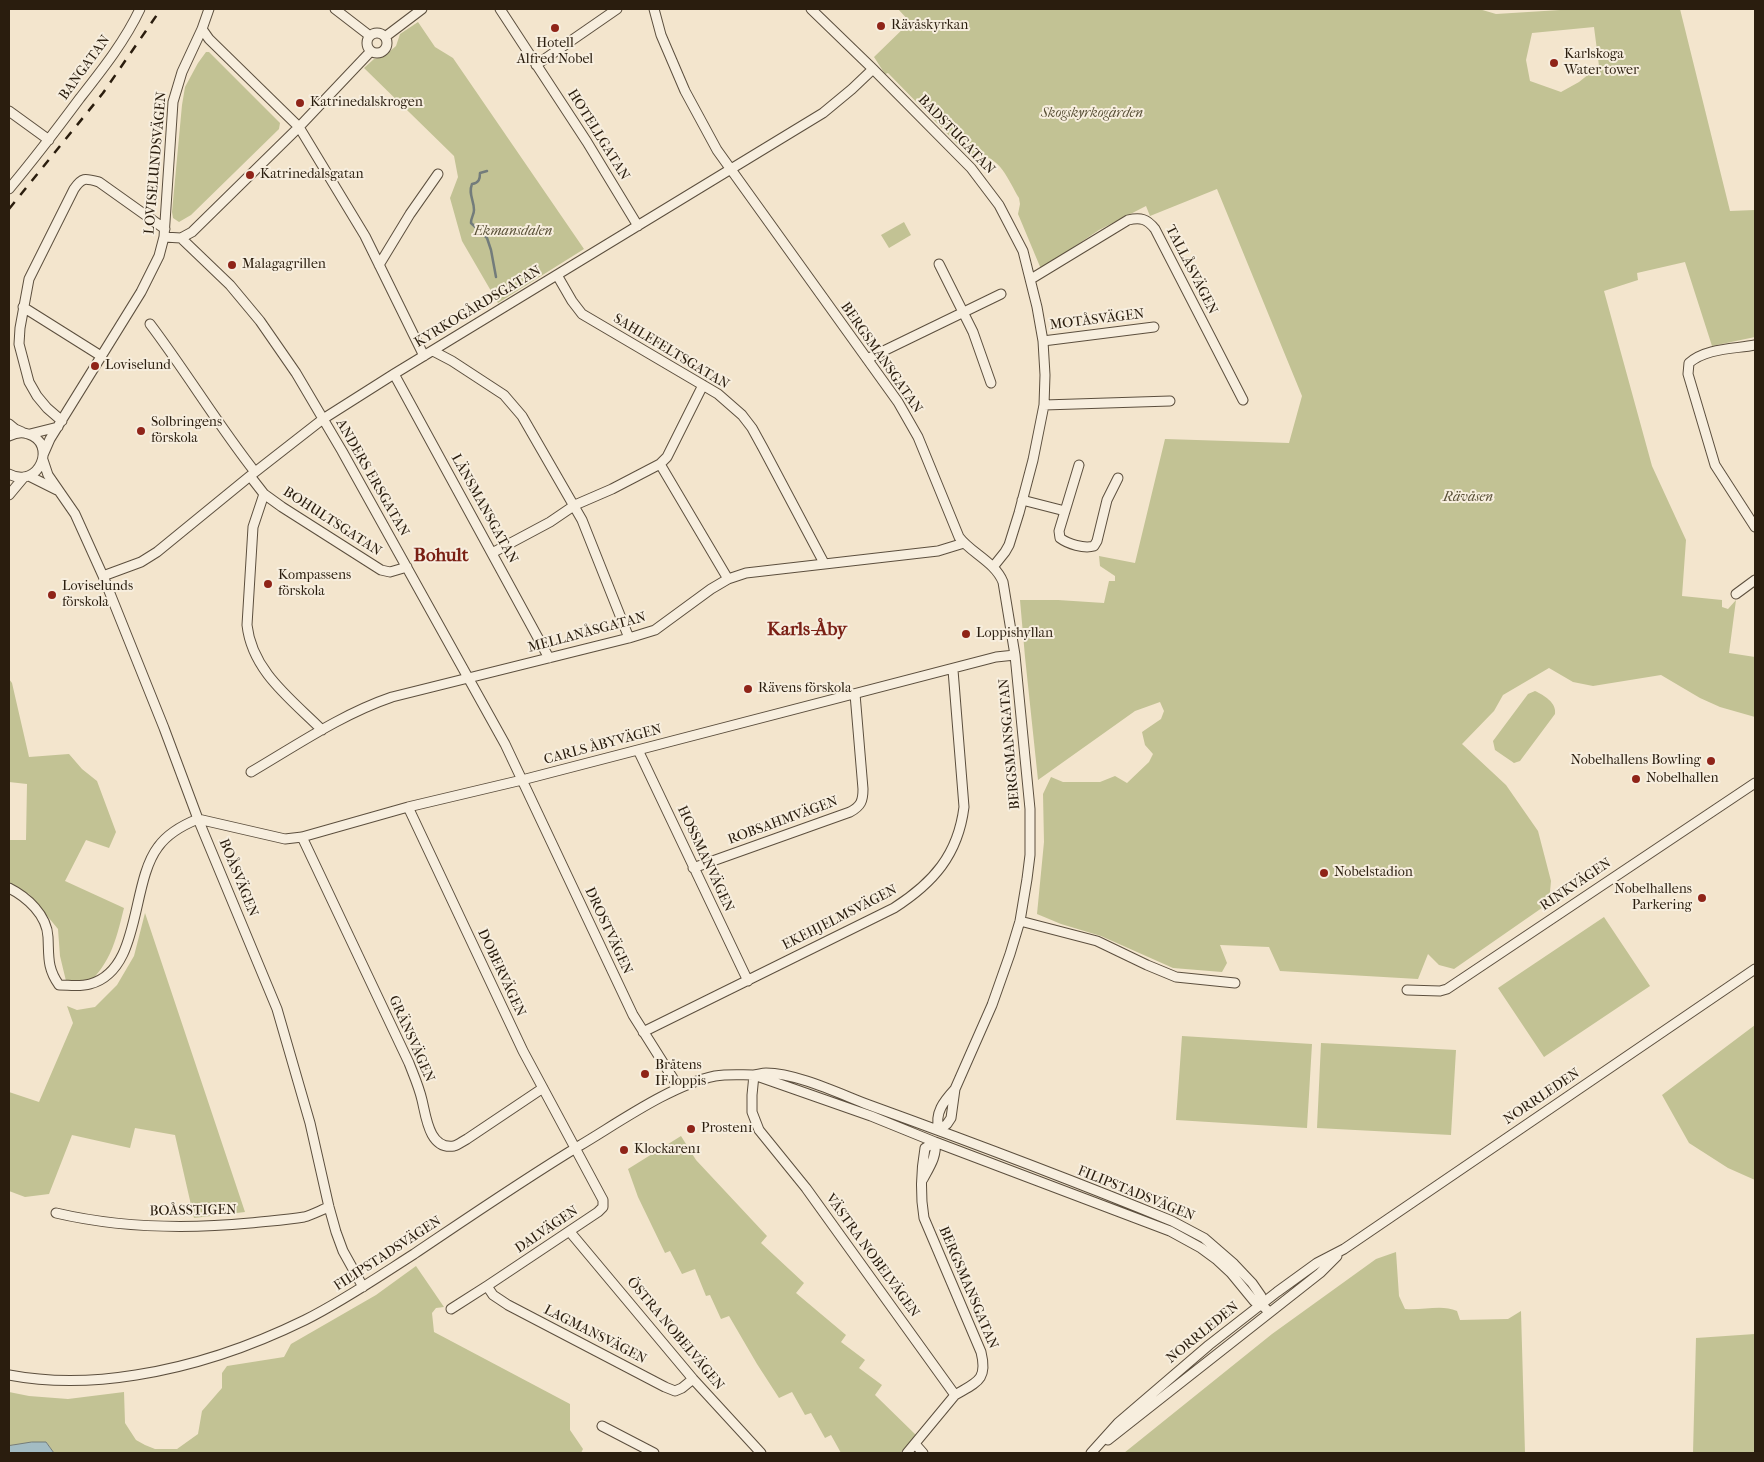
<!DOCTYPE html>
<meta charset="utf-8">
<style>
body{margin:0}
#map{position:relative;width:1764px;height:1462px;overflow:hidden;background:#f3e5cd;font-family:"IM FELL French Canon",serif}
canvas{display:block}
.frame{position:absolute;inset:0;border:10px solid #2a1d0e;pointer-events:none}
</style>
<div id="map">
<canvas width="1764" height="1462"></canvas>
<div class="frame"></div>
</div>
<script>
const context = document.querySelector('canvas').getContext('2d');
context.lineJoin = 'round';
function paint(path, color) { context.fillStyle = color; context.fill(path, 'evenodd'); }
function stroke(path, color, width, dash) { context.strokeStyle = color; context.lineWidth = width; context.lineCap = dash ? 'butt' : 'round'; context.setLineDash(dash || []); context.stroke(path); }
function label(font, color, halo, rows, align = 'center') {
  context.font = font + ' "IM FELL French Canon",serif'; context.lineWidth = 4; context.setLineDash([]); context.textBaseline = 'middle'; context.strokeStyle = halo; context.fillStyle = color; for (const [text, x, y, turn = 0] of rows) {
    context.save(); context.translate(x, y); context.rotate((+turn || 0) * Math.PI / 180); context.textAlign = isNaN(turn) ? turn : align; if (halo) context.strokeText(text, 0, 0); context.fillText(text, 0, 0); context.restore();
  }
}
paint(new Path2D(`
 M898 9H1479L1496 14 1576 9H1680L1730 211 1755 210V337L1712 346 1685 262 1637 273 1638 280 1604 291 1652 466 1686 540 1682 596 1722 600V607L1728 609 1736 600 1729 653 1755 657V717L1720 707 1700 698 1661 675 1593 686 1573 682 1549 668 1503 695 1494 711 1462 744 1506 785 1538 831 1551 881 1549 903 1454 969 1439 965 1428 954 1418 979 1280 971 1269 947 1220 945 1227 963 1222 972 1173 968 1101 936 1061 924 1037 914 1044 842 1043 794 1051 777 1063 782H1100L1115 776 1127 783 1149 762 1153 754 1145 745 1142 732 1161 719 1164 711 1160 702 1135 711 1038 780 1025 657 1020 600H1058L1104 603 1109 581H1115V576L1100 566 1099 556 1135 563 1165 439 1289 443 1302 396 1217 189 1150 216 1146 206 1099 230 1041 269 1018 214 1020 204 1019 198C1007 178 998 150 970 157L888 73 885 74 874 57 910 22ZM1594 27 1599 66 1579 82 1561 92 1530 81 1526 60 1532 33Z
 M418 22 435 47 453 58 584 249 498 303 462 241 450 198 458 177 454 156 364 68 374 59 383 57 396 46 400 34Z
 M206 52H209L280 123 279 129 191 215 179 222 173 218 172 212 182 105 185 87 198 63Z
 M904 222 911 235 889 248 881 235Z
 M9 679 12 683 29 757 69 754 82 769 97 781 116 832 109 848 86 840 65 881 124 908C115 944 110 966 80 991L66 981 60 956 58 929 29 894 9 884V840H26L27 784 9 782Z
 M1535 691C1544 695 1557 703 1555 714L1520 761 1514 763 1495 750 1493 741 1528 694Z
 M145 913 245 1212 194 1218 175 1135 135 1128 130 1148 72 1135 49 1194 25 1197 9 1191V1092L39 1102 73 1023 67 1006 77 1010 95 1007 117 985 134 956Z
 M1604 917 1650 986 1544 1057 1498 988Z
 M1755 1025V1180L1728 1168 1689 1143 1662 1095Z
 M1182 1036 1312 1044 1307 1128 1176 1120Z
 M1321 1043 1456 1050 1451 1135 1317 1128Z
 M681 1136 696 1160 767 1236 761 1243 804 1283 796 1293 846 1335 841 1342 865 1360 859 1368 882 1385 875 1395 917 1436 900 1453H841L831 1435 825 1438 811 1413 805 1415 792 1392 779 1398 757 1364 729 1316 721 1319 710 1295 706 1296 695 1269 682 1274 670 1251 665 1253 638 1197 628 1169Z
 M1396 1252 1399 1296 1405 1309C1422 1311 1441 1304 1457 1311L1460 1320 1508 1319 1521 1311 1525 1453H1124L1272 1334 1376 1259Z
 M416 1266 444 1307 436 1308 432 1313 434 1332 570 1404V1430L583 1449 581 1453H54L46 1442 9 1446V1392L29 1396 68 1399 124 1392 125 1423 136 1440 145 1445 155 1449H177L198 1434 202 1411 222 1388V1373L227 1366 284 1357 291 1344 376 1295Z
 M1755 1334V1453H1693L1696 1338Z`), '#c2c294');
const water = new Path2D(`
 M32 1442H46L54 1453H9V1446Z`);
paint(water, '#a3bcc3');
stroke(water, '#737c7b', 1);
stroke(new Path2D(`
 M487 171 480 173C480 179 479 183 472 184 468 194 474 200 474 210 474 215 471 217 471 223L487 238 491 250 496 277`), '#737c7b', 2.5);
const minor = new Path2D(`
 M335 9 370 36
 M500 9 587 142 638 226
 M654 9 661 35 685 91 717 150 898 402 918 437 959 537C971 553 995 562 1003 582L1015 655 1030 809V855L1027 879 1020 921 1010 954 992 1005 955 1089 951 1118 947 1124 939 1130
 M811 9 873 69 971 168 999 205 1023 251 1037 307 1043 341 1045 375 1044 405 1033 460 1019 513 1009 545 1005 552 993 567
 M202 29 209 39 299 127 365 236 424 356
 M367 43a10 10 0 1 1 20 0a10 10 0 1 1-20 0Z
 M385 37 422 9
 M536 65 617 9
 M9 111 49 140
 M9 189C34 159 57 129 80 98 102 70 125 41 140 9
 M164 237 181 238 192 232 299 127 371 51
 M181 238 230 285 260 321 296 373 342 451 505 744 633 1015 679 1088
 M939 264 973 332 991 383
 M379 265 410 214 438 174
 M557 275 572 301 582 314 718 394 742 415 752 428 763 448 824 563
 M1031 279 1128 220C1141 217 1147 219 1155 229L1243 400
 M23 307 101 356
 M150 324C187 373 218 425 255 472
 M1043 341 1154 327
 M1755 345C1734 349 1706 348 1689 363L1688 374 1715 465 1755 527
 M433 351 452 361 504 395 522 416 582 520 629 638
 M867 359 1001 294
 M394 374 549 658
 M1044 405 1170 401
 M62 421 47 408 37 396 29 382 19 344 20 328 29 279 74 189C82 177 85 178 99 182L165 229
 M9 424 15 429 22 432
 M30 434 58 427
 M9 436C15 433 21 431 28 434 58 443 39 490 9 474
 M43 455 50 439 141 292 159 256 164 237 173 102 182 72 202 29 209 9
 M43 460 48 475 75 514 103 576 164 728 198 819 277 1009 310 1123 329 1207 336 1232 343 1251 363 1287
 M660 464 728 579
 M1079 465 1059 531 1060 538C1068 544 1084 549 1094 546L1097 541 1107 500 1118 478
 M29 476 57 490
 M250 476 264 494 282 507 381 570 390 572 407 567
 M264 494 253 527 247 625C252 671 291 699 322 730
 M9 495 24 477
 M1022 500 1065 511
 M492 553 550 522 575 505 612 489 660 464 667 457 703 385
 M103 576 141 562 157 552 250 476 323 419 394 374 823 113 852 89 873 69
 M1736 594 1755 580
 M638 750 748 981
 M251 772C297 745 342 714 392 697L629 638 655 630 711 589 728 579 746 573 938 551 964 543
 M408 807 523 1051 603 1200V1207L598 1212 487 1286 451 1309
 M302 837 409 1063C414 1076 419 1087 422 1100 426 1116 429 1150 454 1146 458 1145 463 1141 467 1139L543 1088
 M693 868 850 812C861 806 863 801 863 789L855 694
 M9 888C27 897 47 915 48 937 49 957 47 968 59 985 69 985 80 987 90 984 142 970 130 884 158 847 168 833 183 825 198 819L285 839 302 837 408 807 522 780 996 657 1015 655
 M1020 921 1097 941 1147 965 1176 977 1235 983
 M1407 990 1440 991 1447 989 1755 783
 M643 1032 894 908C933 883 958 855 964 807L953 670
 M754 1075 871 1116 935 1142 1170 1231 1201 1248 1216 1259 1231 1273 1254 1301 1261 1304 1269 1312
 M754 1075 752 1095V1112L759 1130 806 1188 955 1395 907 1453
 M939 1130C934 1113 944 1101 955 1089
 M935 1142 925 1148C921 1171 920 1195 924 1218L981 1352C988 1380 977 1382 955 1395
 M923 1179C930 1166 937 1156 935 1142
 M56 1213C120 1228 186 1229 250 1223 268 1221 287 1220 304 1217 312 1215 321 1210 329 1207
 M570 1232 693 1379 761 1453
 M487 1286 493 1295 508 1305 665 1387 675 1391 682 1388 693 1379
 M9 1375C51 1383 93 1382 136 1375 194 1366 252 1346 305 1320 343 1301 378 1277 414 1254 469 1217 523 1180 579 1146 618 1123 671 1085 715 1076 728 1074 740 1075 753 1075 756 1075 762 1073 766 1073 796 1073 840 1094 869 1105 971 1142 1072 1180 1172 1221L1204 1238 1234 1264 1252 1283 1261 1296V1304
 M602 1426 654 1453
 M1108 1440 1320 1273 1337 1256
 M916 1445 923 1453
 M1091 1453 1118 1423 1209 1345 1277 1292 1317 1263 1344 1249 1755 969`);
stroke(minor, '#5c4f3e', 11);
stroke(minor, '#f7eede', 9);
stroke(new Path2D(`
 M9 209 103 93 161 9`), '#2a1d0e', 2.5, [9, 9]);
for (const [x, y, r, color] of [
 [881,26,5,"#8f2418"],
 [555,28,5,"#8f2418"],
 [1554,63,5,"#8f2418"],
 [300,103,5,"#8f2418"],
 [250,175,5,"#8f2418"],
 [232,265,5,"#8f2418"],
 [95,366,5,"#8f2418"],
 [141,431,5,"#8f2418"],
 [268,584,5,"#8f2418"],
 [52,595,5,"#8f2418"],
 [966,634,5,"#8f2418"],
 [748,689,5,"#8f2418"],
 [1711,761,5,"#8f2418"],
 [1636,779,5,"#8f2418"],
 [1324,873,5,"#8f2418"],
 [1702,898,5,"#8f2418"],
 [645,1074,5,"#8f2418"],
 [691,1129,5,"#8f2418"],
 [624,1150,5,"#8f2418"]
]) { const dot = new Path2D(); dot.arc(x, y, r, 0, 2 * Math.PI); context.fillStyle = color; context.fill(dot); stroke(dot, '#f7eede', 2); }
label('14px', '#2a1d0e', '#f7eede', [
 ["Rävåskyrkan",891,26],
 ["Hotell",555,44,"center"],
 ["Alfred Nobel",555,60,"center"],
 ["Karlskoga",1564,55],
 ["Water tower",1564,71],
 ["Katrinedalskrogen",310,103],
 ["Katrinedalsgatan",260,175],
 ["Malagagrillen",242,265],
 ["Loviselund",105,366],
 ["Solbringens",151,423],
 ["förskola",151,439],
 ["Kompassens",278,576],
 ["förskola",278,592],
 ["Loviselunds",62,587],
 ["förskola",62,603],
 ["Loppishyllan",976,634],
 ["Rävens förskola",758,689],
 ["Nobelhallens Bowling",1701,761,"right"],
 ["Nobelhallen",1646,779],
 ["Nobelstadion",1334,873],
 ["Nobelhallens",1692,890,"right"],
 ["Parkering",1692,906,"right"],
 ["Bråtens",655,1066],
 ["IF loppis",655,1082],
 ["Prosten1",701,1129],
 ["Klockaren1",634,1150]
], 'left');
label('14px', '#2a1d0e', '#f7eede', [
 ["BANGATAN",85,68,-54],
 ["HOTELLGATAN",598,135,58],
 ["BADSTUGATAN",956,135,46],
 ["LOVISELUNDSVÄGEN",156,163,-85],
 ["TALLÅSVÄGEN",1191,270,63],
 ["KYRKOGÅRDSGATAN",478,307,-31],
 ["MOTÅSVÄGEN",1097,320,-7],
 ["SAHLEFELTSGATAN",671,352,31],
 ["BERGSMANSGATAN",881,358,55],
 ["ANDERS ERSGATAN",372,478,60],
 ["LÄNSMANSGATAN",484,509,61],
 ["BOHULTSGATAN",332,522,33],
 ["MELLANÅSGATAN",587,633,-15],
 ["BERGSMANSGATAN",1010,744,-95],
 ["CARLS ÅBYVÄGEN",603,745,-15],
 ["ROBSAHMVÄGEN",783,821,-20],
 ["HOSSMANVÄGEN",705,859,65],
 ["BOÅSVÄGEN",238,878,68],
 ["RINKVÄGEN",1576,885,-34],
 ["EKEHJELMSVÄGEN",840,918,-27],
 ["DROSTVÄGEN",608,931,65],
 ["DOBERVÄGEN",501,973,65],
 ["GRÄNSVÄGEN",411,1039,66],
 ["NORRLEDEN",1542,1097,-34],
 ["FILIPSTADSVÄGEN",1136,1194,22],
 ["BOÅSSTIGEN",193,1211,-1],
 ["DALVÄGEN",547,1230,-34],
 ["FILIPSTADSVÄGEN",388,1254,-33],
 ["VÄSTRA NOBELVÄGEN",872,1256,54],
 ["BERGSMANSGATAN",968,1288,67],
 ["NORRLEDEN",1203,1333,-39],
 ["ÖSTRA NOBELVÄGEN",675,1334,50],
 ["LAGMANSVÄGEN",595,1335,27]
]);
label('italic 14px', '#584f36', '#f7eede', [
 ["Skogskyrkogården",1092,114],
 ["Ekmansdalen",513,232],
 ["Rävåsen",1468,498]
]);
label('bold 19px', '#7a1f14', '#f7eede', [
 ["Bohult",441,556],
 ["Karls-Åby",807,630]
]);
</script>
